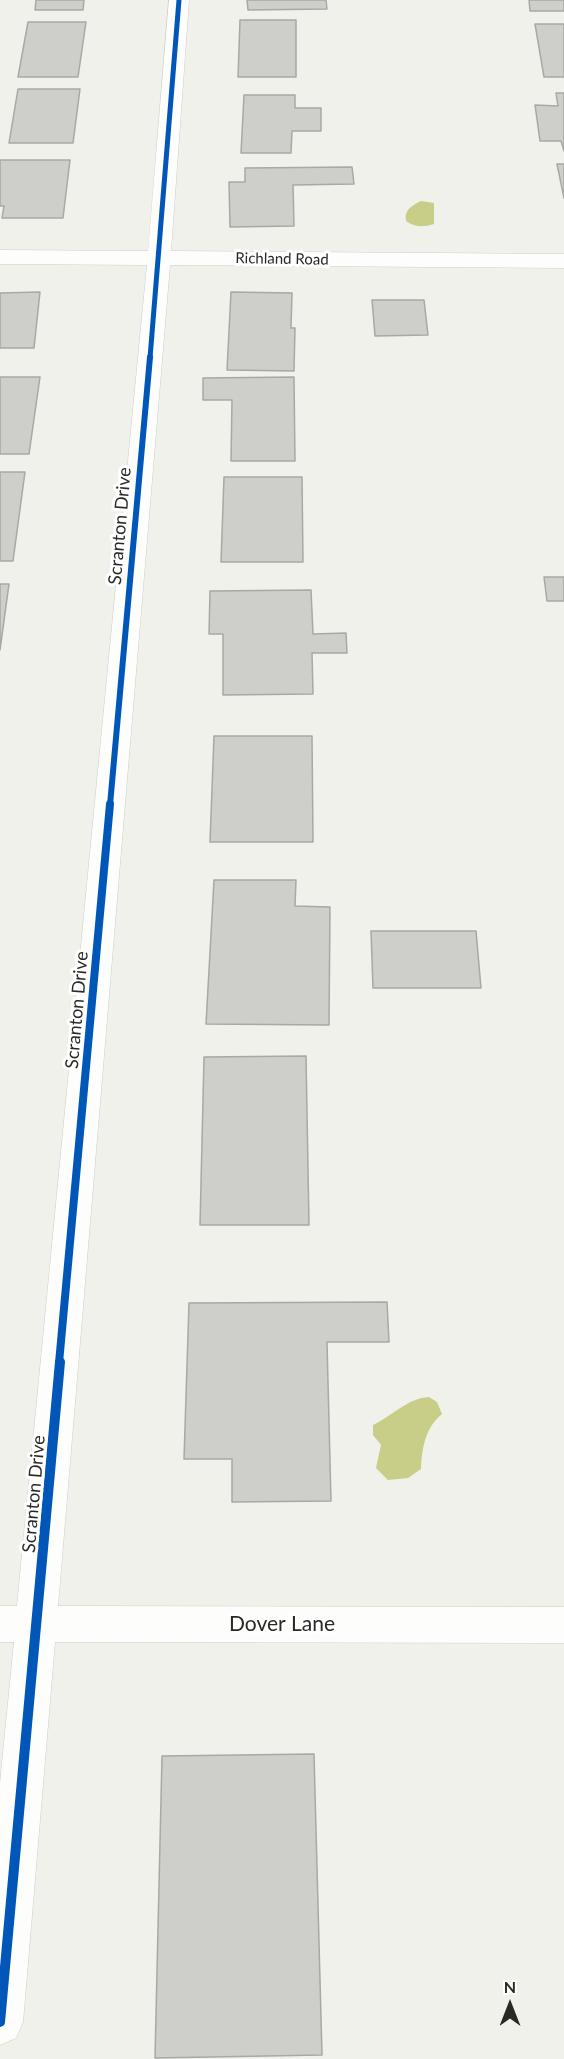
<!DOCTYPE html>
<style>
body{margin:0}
#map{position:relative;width:564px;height:2059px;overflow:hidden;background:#f1f1ec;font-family:Lato,sans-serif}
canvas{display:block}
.north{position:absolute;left:480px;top:1975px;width:60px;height:60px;-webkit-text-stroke:4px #fff;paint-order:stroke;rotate:0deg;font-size:16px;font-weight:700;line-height:24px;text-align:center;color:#282925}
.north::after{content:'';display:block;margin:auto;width:21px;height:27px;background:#282925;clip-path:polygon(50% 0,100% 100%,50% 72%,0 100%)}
</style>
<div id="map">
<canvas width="564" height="2059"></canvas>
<div class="north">N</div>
</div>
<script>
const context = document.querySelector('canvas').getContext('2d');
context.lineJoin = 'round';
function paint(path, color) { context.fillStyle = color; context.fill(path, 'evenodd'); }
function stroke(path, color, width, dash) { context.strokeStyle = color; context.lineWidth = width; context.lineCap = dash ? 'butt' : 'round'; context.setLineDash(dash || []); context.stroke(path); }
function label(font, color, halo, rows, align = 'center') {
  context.font = font + ' Lato,sans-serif'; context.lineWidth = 6; context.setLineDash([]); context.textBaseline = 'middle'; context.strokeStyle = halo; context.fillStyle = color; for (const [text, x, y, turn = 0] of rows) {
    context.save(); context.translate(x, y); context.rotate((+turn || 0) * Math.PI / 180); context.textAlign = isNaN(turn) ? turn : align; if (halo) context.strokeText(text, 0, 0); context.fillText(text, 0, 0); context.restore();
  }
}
paint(new Path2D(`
 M421 201 434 203V224C423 227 416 228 406 221 404 210 411 206 421 201Z
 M429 1397 437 1402 442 1414C425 1428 422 1448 421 1469L408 1478 388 1480 376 1468 381 1445 373 1435V1425C392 1416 408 1398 429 1397Z`), '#c8ce88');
const building = new Path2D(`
 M36 0H84L83 10H35Z
 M247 0H326L327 9 248 10Z
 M529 0H564V11H530Z
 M240 20H296V77H238Z
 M28 22H86L78 77H18Z
 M535 24H564V77H544Z
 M18 89H80L73 143H9Z
 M556 93H564V151L561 141H540L535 105 558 106Z
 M244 95H295V108H321V131H292L291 153H241Z
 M0 160H70L63 218H2L4 206H0Z
 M557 164H564V198Z
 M352 167 354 184 293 185 294 226 230 227 229 182H245V168Z
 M40 292 34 348H0V293Z
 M231 292 292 293 291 328H295L294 371 227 370Z
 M372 300H424L428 335 375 336Z
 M0 377H40L29 454H0Z
 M294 377 295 461H231L232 400H203V378Z
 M0 472H25L13 561H0Z
 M224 477H302L303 562H221Z
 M544 577H564V601H547Z
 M0 584H9L0 650Z
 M311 590 313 634 346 633 347 653H312L313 694 223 695V634H209L210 591Z
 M214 736H312L313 842H210Z
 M214 880H296L295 906 330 907 329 1025 206 1024Z
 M371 931H476L481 988H373Z
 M306 1056 309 1225H200L204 1057Z
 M387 1302 389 1342H327L331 1501 232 1502V1459H184L189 1303Z
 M314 1754 322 2055 155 2058 162 1756Z`);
paint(building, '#cececa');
stroke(building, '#a8a8a4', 1.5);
const minor = new Path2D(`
 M169 0H189L171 251 564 254V268L170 265 58 1606 564 1607V1643L55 1642 23 2022 16 2038 0 2045V1783L14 1642H0V1606H17L147 265 0 264V250L148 251Z`);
stroke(minor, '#cccdc9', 1);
paint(minor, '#fdfdfc');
stroke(new Path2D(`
 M150 358 179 0`), '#0057b8', 5);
stroke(new Path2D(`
 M110 805 150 357`), '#0057b8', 6);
stroke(new Path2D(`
 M59 1363 110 804`), '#0057b8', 8);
stroke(new Path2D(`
 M0 2022 60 1362`), '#0057b8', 10);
label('15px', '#282925', '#fff', [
 ["Richland Road",282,259,1]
]);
label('18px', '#282925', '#fff', [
 ["Scranton Drive",120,526,-85],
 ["Scranton Drive",77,1010,-85],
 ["Scranton Drive",34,1494,-85]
]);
label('21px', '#282925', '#fff', [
 ["Dover Lane",282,1624]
]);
</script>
